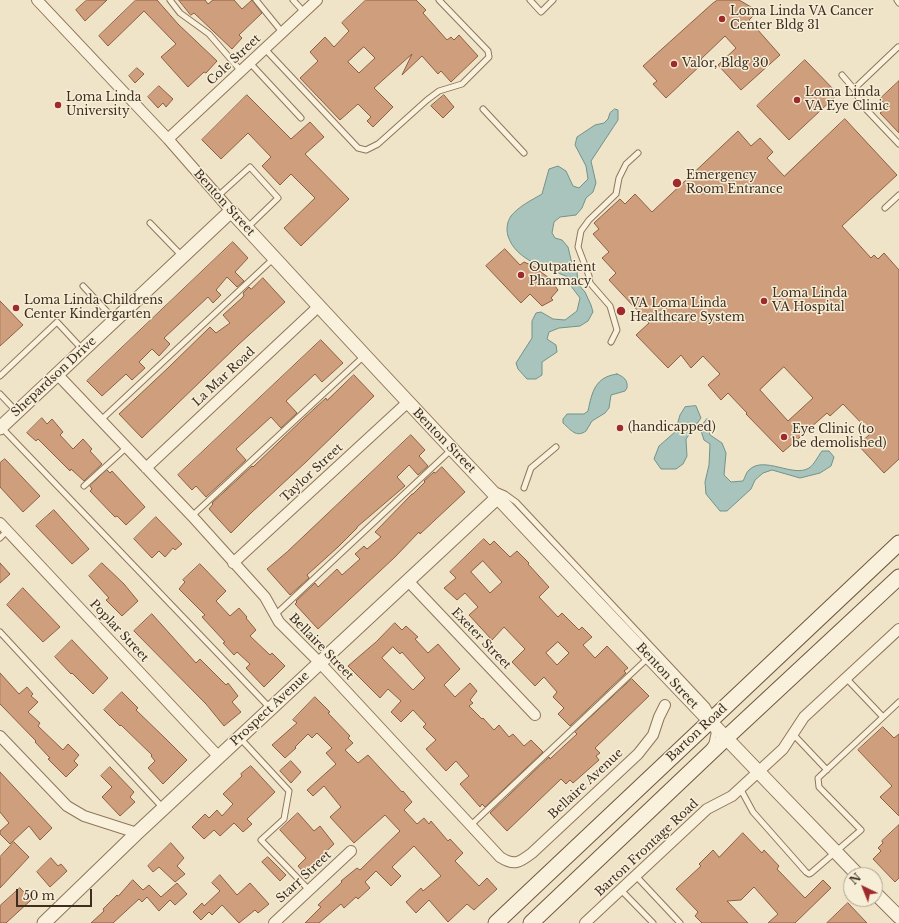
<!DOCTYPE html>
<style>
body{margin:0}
#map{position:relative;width:899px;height:923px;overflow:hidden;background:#f0e4c8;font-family:"Libre Baskerville",serif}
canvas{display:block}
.north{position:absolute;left:843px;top:867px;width:40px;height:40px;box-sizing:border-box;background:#f7eed8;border:1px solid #ada18e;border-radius:50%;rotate:317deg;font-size:11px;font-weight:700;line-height:16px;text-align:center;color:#3d2e20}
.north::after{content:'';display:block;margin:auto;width:14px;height:18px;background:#9e2a2b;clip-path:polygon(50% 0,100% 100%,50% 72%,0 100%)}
.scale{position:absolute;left:16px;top:889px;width:76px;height:18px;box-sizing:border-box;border:2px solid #3d2e20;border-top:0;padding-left:5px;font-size:12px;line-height:14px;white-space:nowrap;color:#3d2e20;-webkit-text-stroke:3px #f7eed8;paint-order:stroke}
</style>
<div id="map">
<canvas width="899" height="923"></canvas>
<div class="north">N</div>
<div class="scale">50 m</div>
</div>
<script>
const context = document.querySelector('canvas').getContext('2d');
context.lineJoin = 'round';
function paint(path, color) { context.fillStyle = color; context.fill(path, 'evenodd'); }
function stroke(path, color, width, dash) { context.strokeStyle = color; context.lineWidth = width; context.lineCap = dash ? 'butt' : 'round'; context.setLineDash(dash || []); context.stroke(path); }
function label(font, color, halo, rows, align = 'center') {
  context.font = font + ' "Libre Baskerville",serif'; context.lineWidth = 3; context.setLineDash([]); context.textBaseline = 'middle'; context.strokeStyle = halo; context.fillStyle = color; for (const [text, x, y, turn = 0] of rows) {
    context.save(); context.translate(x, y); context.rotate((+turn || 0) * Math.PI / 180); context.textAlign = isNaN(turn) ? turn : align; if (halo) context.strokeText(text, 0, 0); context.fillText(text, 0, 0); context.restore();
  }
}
const water = new Path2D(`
 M615 109 618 110V120L591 161 596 183 593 192 586 198 582 208 576 215 560 217 554 222 552 233 555 238 562 240 568 247 573 268 577 272 578 284 585 292 591 305 593 312 588 321 580 326 559 328 549 332 547 339 556 345 557 352 542 362V375L536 379H527L518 369 516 363 532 338V321L536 313 541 312 553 319 565 320 577 311 580 298 571 286 568 277C547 268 516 261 508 236 506 229 507 222 511 216 519 206 532 200 542 194L549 169 558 166 566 171 573 186 579 188 588 179 586 166 575 145 577 137 595 125 604 123 608 119 610 113Z
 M617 374C624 377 628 380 627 388L625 391 611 395 609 408 605 413 592 421 586 431C576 438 571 430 563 423V419L567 414H584L588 411C592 392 595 377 617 374Z
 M696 406 701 418 686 439 687 456 683 464 676 469H661L654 459 659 446 675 432 680 415 685 407Z
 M707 419 710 435 722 443 726 453 724 475 731 482 743 481C745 478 746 472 749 470 764 455 793 478 809 468 814 465 818 456 822 451H829L834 457 831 466 820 473 800 478 772 470 763 473 755 480 751 489 727 511H720L706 494 705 482 709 465 710 444 704 440 700 428Z`);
paint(water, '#a9c4bc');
stroke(water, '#6f938a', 1);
const building = new Path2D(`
 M87 0H107L85 21 76 10Z
 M136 0H157L178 24 217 61 206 73 204 72 188 87 161 57 176 44 144 11 108 46 99 36Z
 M179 0H205L208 4 213 0H234L242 9 252 0 262 13 239 35 242 38 232 49 194 13 191 15Z
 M366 0H416L426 10 423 13 447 40 451 37 454 40 459 35 478 56 451 82 441 71 438 74 422 56 402 75 412 54 374 88 393 107 373 127 367 121 371 117 358 104 340 120 300 78 318 61 310 52 325 37 334 47 349 31 342 23ZM364 47 375 58 359 73 348 62Z
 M718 0H739L758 11 749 20 780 55 741 90 718 65 736 48 725 36 701 59 704 62 666 98 653 84 657 81 643 66 713 3Z
 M805 60 838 94 789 140 757 106Z
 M137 68 144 74 135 83 129 76Z
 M899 81V133L880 113 888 107 880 99Z
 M159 86 173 99 166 107 163 103 158 108 148 97Z
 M247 95 291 139 310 122 324 137 305 154 349 199 301 246 284 228 315 198 291 174 280 185 262 166 271 157 248 133 221 159 202 140Z
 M444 95 454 107 443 118 431 106Z
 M845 119 897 175 842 226 871 258 874 255 878 259 884 253 899 270V459L884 473 858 445 871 433 843 404 830 416 827 413 783 452 746 414 747 413 728 393 721 400 708 385 720 374 703 356 691 368 681 355 668 368 636 335 649 323 609 280 616 273 602 258 609 252 593 234 599 229 594 223 620 199 625 204 635 194 652 212 738 131 751 146 760 138 773 152 767 158 784 176ZM784 367 813 398 788 421 760 390Z
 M233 242 248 258 235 272 244 281 237 287 227 277 216 290 221 295 213 303 208 297 164 338 170 344 159 356 152 349 139 362 145 368 132 380 126 374 102 396 87 381Z
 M505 249 520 265 524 262 533 266 549 278 558 290 551 298 553 300 542 306 530 294 521 303 486 266Z
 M263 278 285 302 238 345 142 438 119 414 169 367 210 327 216 333 230 323 223 315 243 297 244 295 243 293 249 287 251 289Z
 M0 301 23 325 0 346Z
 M321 340 343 363 322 382 315 374 286 401 297 413 281 428 271 417 236 449 246 460 206 497 196 486 192 490 178 475Z
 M354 375 374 396 306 462 251 513 231 533 209 509 213 504 212 503 252 466 253 467 303 419 326 398 327 400Z
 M42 418 47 424 52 419 63 432 60 435 73 449 83 439 92 449 90 451 102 464 84 481 71 469 70 471 38 439 36 441 27 433Z
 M411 435 425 450 419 456 428 466 418 475 409 465 397 477 405 486 357 527V528L338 547 307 575 309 578 290 595 267 569 287 552Z
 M5 459 40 496 23 512 0 487V463Z
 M442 467 465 492 420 534 419 532 395 557 318 629 295 604 297 602 296 601 315 583 318 587 337 569 342 575 360 559 355 554 364 546 367 549 381 537 375 532 412 494H413L425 482 424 481 434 472 435 473Z
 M107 470 110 473 112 471 145 507 126 525 117 516 115 517 90 491 92 489 90 486Z
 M54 510 89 549 72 564 36 526Z
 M156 517 182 544 175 550 173 548 165 557 159 551 152 558 134 539Z
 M484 539 490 545 494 541 510 557 517 551 529 563 528 564 549 587 539 597 558 617 562 613 579 630 582 627 592 637 583 645 595 658 607 646 628 668 624 671 626 673 570 726 558 714 564 708 553 697 557 692 544 677 535 686 512 662 525 649 504 627 492 640 469 615 478 607 465 593 457 600 444 588 456 578 450 572ZM483 561 502 582 490 593 471 572ZM558 642 569 653 557 665 546 653Z
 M0 563 10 574 0 583Z
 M102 563 124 584 138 601 122 616 106 600 109 598 89 576Z
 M200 564 226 591 216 601 230 616 239 608 247 617 246 618 256 630 250 636 270 655 272 653 285 666 264 687 246 668 250 664 237 652 234 655 223 643 225 642 202 617 205 615 179 589 185 582 183 580Z
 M23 588 60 627 43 642 7 605Z
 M152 614 196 663 200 659 226 685 228 683 238 696 232 702 241 712 224 726 206 704 134 631Z
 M395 623 402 630 406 626 418 637 415 639 428 653 438 644 460 669 444 685 455 697 470 683 477 691 470 700 473 703 469 706 482 719 483 718 494 730 499 725 509 737 513 734 524 746 531 740 543 752 485 807 482 804 480 807 460 784 469 776 456 761 446 771 426 749 436 740 423 727 426 724 413 710 401 722 391 712 401 701 388 689 380 698 348 666 376 642ZM393 647 400 654 402 652 425 678 413 690 382 658Z
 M72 640 108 678 93 694 72 673 71 674 55 657Z
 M0 673 19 694 27 687 33 694 31 696 38 702 28 712 40 723 38 726 63 750 68 744 79 755 74 761 78 765 66 777 48 759 50 758 35 742 36 741 0 704Z
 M632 679 649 696 595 748 600 753 596 756 599 760 573 783 570 780 566 784 561 779 507 831 490 813 549 757 550 759 565 745 577 734 575 732Z
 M122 692 138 708 136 710 167 740 187 760 163 784 148 768 155 761 151 756 152 755 121 725 120 726 104 710Z
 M315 697 330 712 328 713 350 736 348 738 353 743 345 750 358 763 368 755 402 792 403 791 412 802 404 810 417 824 424 818 429 824 431 821 448 841 450 839 463 853 455 861 479 886 487 878 497 889 474 910 467 904 448 922 429 900 416 913 406 902 421 888 423 891 441 876 414 846 392 867 401 876 391 886 376 871 365 882 370 888 358 899 356 897 344 908 341 904 319 923H305L321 907 318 905 342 882 341 881 357 868 360 870 400 831 385 815 354 843 330 817 341 807 324 786 313 796 307 790 336 764 326 753 332 748 317 733 312 738 308 734 295 747 296 748 285 758 272 745 297 723 293 720Z
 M883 727 894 738 899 734V816L880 797 892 786 858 750Z
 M291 761 301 772 291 783 280 771Z
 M251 766 275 792 247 819 252 824 243 832 234 823 220 836 214 830 204 839 192 827 205 814 209 818 217 810 222 816 233 804 223 794 242 776 241 774Z
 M110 767 134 792 130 797 135 802 120 816 102 797 112 787 101 776Z
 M0 772 52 828 40 840 29 826 10 844 0 834V831L9 823 0 812Z
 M298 813 314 831 320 826 334 844 304 873 298 866 306 858 280 830Z
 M899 825V878L895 882 873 859 881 851 878 848 883 843 882 841Z
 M743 833 762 853 764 850 779 866 777 869 805 898 823 880 831 888 795 923H768L778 914 754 887 741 900 727 901 748 923H702L695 916 698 912 676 889 701 866 699 864 713 850 719 857Z
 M14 842 29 857 0 888V857Z
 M171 843 184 858 177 866 185 874 175 882 159 867 153 872 148 866Z
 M268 857 286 875 280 881 262 862Z
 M51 858 58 866 61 864 67 871 50 887 37 872Z
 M220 875 237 895 250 883 269 904 258 913 255 910 239 923 222 905 212 915 209 912 201 920 193 912 202 903 204 906 220 891 212 883Z
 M133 880 143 890 149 885 161 897 177 883 187 894 175 905 170 900 159 911 147 897 142 902 139 899 113 923H91L104 911 103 909 117 895 118 896Z
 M20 888 31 900 6 923H0V906Z
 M848 903 867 923H827Z`);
paint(building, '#cf9f7d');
stroke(building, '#8d5f41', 1);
const service = new Path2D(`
 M170 0 180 13 209 34 241 71
 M256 0 282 32
 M293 0 304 12
 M530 0 541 12 553 0
 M897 0 899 3
 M265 49 358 148 366 150 378 144 427 100 439 91 462 84 489 57 488 51 439 0
 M250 63 301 118
 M842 75 854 89 898 47
 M854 89 862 105 899 144
 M483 109 524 153
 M218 196 250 167 278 198 248 227
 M885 208 899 195
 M150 223 182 256
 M83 286 115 320
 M611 342 617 330 610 306 590 283 589 276 578 247 581 231 589 220 616 194 619 178 626 164 638 153
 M0 376 57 322 82 349
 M0 394 17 412
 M101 420 274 258
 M2 428 270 708
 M84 486 127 447
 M524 488 531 468 556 447
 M498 491 505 494 516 502 707 706 713 716
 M192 516 364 356
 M0 538 7 531
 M275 615 452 449
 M0 632 163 808
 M846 678 883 717
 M793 734 827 770
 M240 738 289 791 284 819 261 840 309 890
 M710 746 712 743 715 729
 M740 788 753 812 806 872 809 874 811 873 861 830 819 787 818 778 899 702
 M471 825 649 657
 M636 876 680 923
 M621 890 653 923`);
const minor = new Path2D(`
 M37 0 168 139 231 211
 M168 139 317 0
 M57 374 192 516 265 597 279 622 320 663 500 857C514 866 519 863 532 853L638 754 653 735 659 717 665 705
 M146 468 319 306
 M0 523 219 757
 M233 563 408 402
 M409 582 535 715
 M0 736 67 806 84 816 137 833
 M274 923 351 851
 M585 923 707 809 732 796 783 749 804 717 899 629`);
const tertiary = new Path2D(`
 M0 428 231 211C437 435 646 656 858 875
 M875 893 899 917
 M44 923 137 833 498 497`);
const secondary = new Path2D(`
 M496 923 899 543
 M531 923 726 738 899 577`);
stroke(service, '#8d765c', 7);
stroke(minor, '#8d765c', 12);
stroke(tertiary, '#8d765c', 15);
stroke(secondary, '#6f573f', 17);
stroke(service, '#faf1dc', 5);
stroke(minor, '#faf1dc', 10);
stroke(tertiary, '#faf1dc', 13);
stroke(secondary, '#faf1dc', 15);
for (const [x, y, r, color] of [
 [722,19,4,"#9e2a2b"],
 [674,64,4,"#9e2a2b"],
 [797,100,4,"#9e2a2b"],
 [58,105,4,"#9e2a2b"],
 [677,183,5,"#9e2a2b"],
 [521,275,4,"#9e2a2b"],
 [764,301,4,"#9e2a2b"],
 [16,308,4,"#9e2a2b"],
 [621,311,5,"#9e2a2b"],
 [620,428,4,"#9e2a2b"],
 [784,437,4,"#9e2a2b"]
]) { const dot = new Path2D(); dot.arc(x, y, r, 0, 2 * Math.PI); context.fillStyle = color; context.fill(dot); stroke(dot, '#f7eed8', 1.5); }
label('12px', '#3d2e20', '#f7eed8', [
 ["Loma Linda VA Cancer",730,12],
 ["Center Bldg 31",730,26],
 ["Valor, Bldg 30",682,64],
 ["Loma Linda",805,93],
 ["VA Eye Clinic",805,107],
 ["Loma Linda",66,98],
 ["University",66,112],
 ["Emergency",686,176],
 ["Room Entrance",686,190],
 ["Outpatient",529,268],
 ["Pharmacy",529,282],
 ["Loma Linda",772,294],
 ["VA Hospital",772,308],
 ["Loma Linda Childrens",24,301],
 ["Center Kindergarten",24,315],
 ["VA Loma Linda",630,304],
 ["Healthcare System",630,318],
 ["(handicapped)",628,428],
 ["Eye Clinic (to",792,430],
 ["be demolished)",792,444]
], 'left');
label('12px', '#3d2e20', '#f7eed8', [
 ["Cole Street",234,60,-43],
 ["Benton Street",224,203,48],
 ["Shepardson Drive",54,377,-43],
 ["La Mar Road",224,377,-43],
 ["Benton Street",444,441,46],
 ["Taylor Street",312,473,-43],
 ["Poplar Street",119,631,47],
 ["Exeter Street",481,639,46],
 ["Bellaire Street",321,647,46],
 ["Benton Street",667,676,47],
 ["Prospect Avenue",270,709,-43],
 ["Barton Road",697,733,-43],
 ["Bellaire Avenue",586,784,-43],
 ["Barton Frontage Road",647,848,-43],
 ["Starr Street",304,877,-43]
]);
</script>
